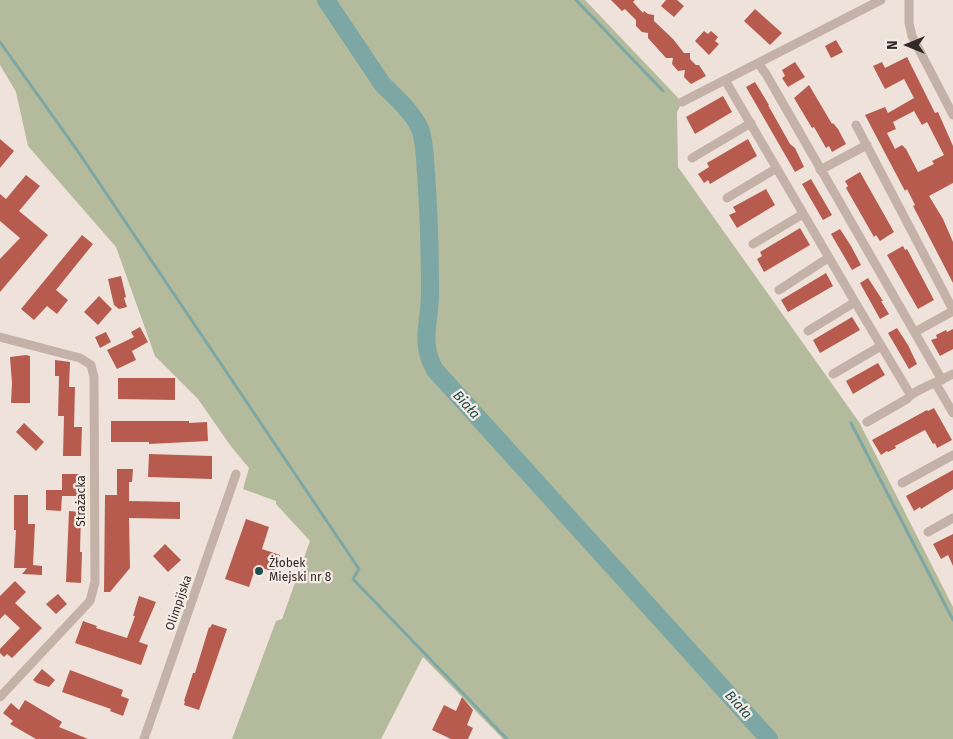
<!DOCTYPE html>
<meta charset="utf-8">
<style>
body{margin:0}
#map{position:relative;width:953px;height:739px;overflow:hidden;background:#eee2da;font-family:"Fira Sans",sans-serif}
canvas{display:block}
.north{position:absolute;left:883px;top:20px;width:50px;height:50px;-webkit-text-stroke:4px #f6ece5;paint-order:stroke;rotate:270deg;font-size:14px;font-weight:700;line-height:20px;text-align:center;color:#322927}
.north::after{content:'';display:block;margin:auto;width:18px;height:22px;background:#322927;clip-path:polygon(50% 0,100% 100%,50% 72%,0 100%)}
</style>
<div id="map">
<canvas width="953" height="739"></canvas>
<div class="north">N</div>
</div>
<script>
const context = document.querySelector('canvas').getContext('2d');
context.lineJoin = 'round';
function paint(path, color) { context.fillStyle = color; context.fill(path, 'evenodd'); }
function stroke(path, color, width, dash) { context.strokeStyle = color; context.lineWidth = width; context.lineCap = dash ? 'butt' : 'round'; context.setLineDash(dash || []); context.stroke(path); }
function label(font, color, halo, rows, align = 'center') {
  context.font = font + ' "Fira Sans",sans-serif'; context.lineWidth = 4.5; context.setLineDash([]); context.textBaseline = 'middle'; context.strokeStyle = halo; context.fillStyle = color; for (const [text, x, y, turn = 0] of rows) {
    context.save(); context.translate(x, y); context.rotate((+turn || 0) * Math.PI / 180); context.textAlign = isNaN(turn) ? turn : align; if (halo) context.strokeText(text, 0, 0); context.fillText(text, 0, 0); context.restore();
  }
}
paint(new Path2D(`
 M0 0H585L682 102 677 112 678 167 859 422 953 607V739H503L423 657 381 739H232L276 621 282 619 310 541 276 504V501L243 489 249 468 230 445 198 399 155 356 116 247 28 146 16 92 0 65Z`), '#b4bb9c');
stroke(new Path2D(`
 M576 0 663 91
 M0 42 77 150 359 569 353 579 507 739
 M851 423 953 620`), '#7ca7a4', 3);
stroke(new Path2D(`
 M326 0 383 85C394 95 417 117 421 132 425 145 425 160 426 174 429 214 430 256 430 296 429 325 420 344 435 370L769 739`), '#7ca7a4', 18);
paint(new Path2D(`
 M611 0H635L633 2 643 13 644 11 648 14 654 15V21L673 39 684 53H690V59L696 65H699L706 76 691 84 684 77 685 70 678 71 672 64 673 58H666L648 38V33L642 32 636 26V20L625 9 622 11Z
 M666 0H677L684 6 674 17 661 6Z
 M755 9 782 33 770 45 744 21Z
 M704 31 708 34 711 31 718 37 715 41 719 44 709 55 695 41Z
 M836 40 843 52 831 58 825 46Z
 M907 57 935 113 938 112 953 146V183L929 196 943 219 953 242V283L913 206 915 205 907 189 905 191 865 115 885 107 888 113 914 98 904 79 885 89 873 66 882 62 885 68ZM914 111 922 125 927 122 944 155 932 161 934 164 918 172 906 149 902 145 895 149 887 133 896 129 893 122Z
 M795 62 805 77 788 87 782 78 785 76 782 70Z
 M755 82 769 105H768L790 144 795 148 804 167 795 172 746 87Z
 M809 85 832 124 833 123 838 129 846 144 832 152 829 146 826 148 814 127 812 128 794 98Z
 M723 96 732 112 695 134 686 117Z
 M0 139 14 151 0 168Z
 M748 139 757 156 710 184 708 180 704 183 698 174 709 167 707 163Z
 M860 172 894 232 880 241 876 235 874 237 846 188 848 186 845 181Z
 M26 175 40 186 19 211 48 235 0 292V259L20 238 0 221V194L6 199Z
 M811 179 832 215 823 220 802 184Z
 M766 189 775 205 737 228 729 215 736 212 733 207Z
 M800 228 810 245 764 272 757 259 762 256 760 252Z
 M840 229 851 246 861 265 852 270 831 234Z
 M82 235 93 244 56 290 68 300 57 314 47 306 34 320 21 309Z
 M903 246 905 250 907 249 934 300 918 309 887 255Z
 M826 273 833 286 788 312 781 300Z
 M121 276 126 297 124 298 127 307 119 309 114 305 108 279Z
 M868 278 883 301H881L889 314 880 319 860 283Z
 M99 296 112 309 98 325 84 312Z
 M852 317 860 330 820 353 813 340Z
 M140 327 148 342 132 351 136 360 117 369 107 350 134 337 131 332Z
 M897 328 908 345 917 364 909 369 888 333Z
 M953 329V349L940 356 931 340 937 338 936 335 946 330 947 332Z
 M106 332 111 342 100 348 95 337Z
 M26 355 30 356V403H11L12 383 10 357Z
 M55 360 70 362 69 387H75L74 427H82L81 456H63L64 416H58L59 376H55Z
 M878 363 885 375 853 394 846 381Z
 M118 378H175V400L118 399Z
 M934 408 952 440 937 448 935 443 933 444 925 430 895 446 896 448 888 452 887 451 881 455 872 440 927 410 928 411Z
 M111 421H189V423L207 422 208 441 149 444V442H111Z
 M24 423 44 442 36 451 16 432Z
 M149 454 212 456V479L148 477Z
 M117 469H133L132 482H129V501L180 502V519L129 518 130 568 110 592H104L105 495H117Z
 M953 470V489L921 509 920 507 914 511 906 496Z
 M62 474H80V496H62L61 511 46 510V490H62Z
 M14 495H28V524H35L33 565 42 566V575L22 574 27 568H14L16 530H14Z
 M69 511 81 512 80 552H82L81 583 66 582Z
 M246 519 269 527 262 549 280 555 274 572 256 566 249 587 225 579Z
 M953 534V566L948 555 941 559 933 544Z
 M165 544 181 560 168 572 153 556Z
 M15 581 26 592 15 603 42 628 12 658 7 654 4 657 0 653V649L20 628 5 614 0 619V596Z
 M58 594 67 604 56 614 46 604Z
 M139 596 156 602 139 642 148 645 141 665 75 643 83 621 97 626 96 628 127 638 135 616H133Z
 M212 624 227 629 199 710 184 705 185 701H184L193 673H195L209 627 210 628Z
 M42 669 55 680 49 687 37 683 33 680Z
 M70 670 123 690 121 696 129 699 123 716 110 711 111 709 62 692Z
 M462 697 473 710 467 725 473 728 468 739H451L432 730 444 705 456 711Z
 M25 700 62 722 59 727 88 739H36L10 724 13 721 3 713 11 703 19 710Z`), '#b75b4e');
stroke(new Path2D(`
 M909 0V23L912 36 953 115
 M758 63 766 74 942 380
 M725 80 855 302 910 394
 M682 102 881 0
 M856 125 953 310
 M692 158 751 123
 M820 170 867 145
 M727 198 777 168
 M753 244 803 214
 M779 290 828 258
 M808 331 855 302
 M915 332 953 311
 M0 337 80 358 91 365 94 377 95 582 90 601 0 697
 M833 374 881 346
 M936 384 953 413
 M867 422 907 399C912 391 942 380 953 374
 M902 483 953 455
 M928 532 953 518
 M144 739 236 474`), '#c4b1a7', 9);
for (const [x, y, r, color] of [
 [259,571,5,"#214e4c"]
]) { const dot = new Path2D(); dot.arc(x, y, r, 0, 2 * Math.PI); context.fillStyle = color; context.fill(dot); stroke(dot, '#f6ece5', 2); }
label('12px', '#322927', '#f6ece5', [
 ["Strażacka",82,501,-90],
 ["Olimpijska",179,603,-71]
]);
label('12px', '#322927', '#f6ece5', [
 ["Żłobek",269,564],
 ["Miejski nr 8",269,578]
], 'left');
label('italic 14px', '#214e4c', '#f6ece5', [
 ["Biała",466,405,48],
 ["Biała",738,705,48]
]);
</script>
